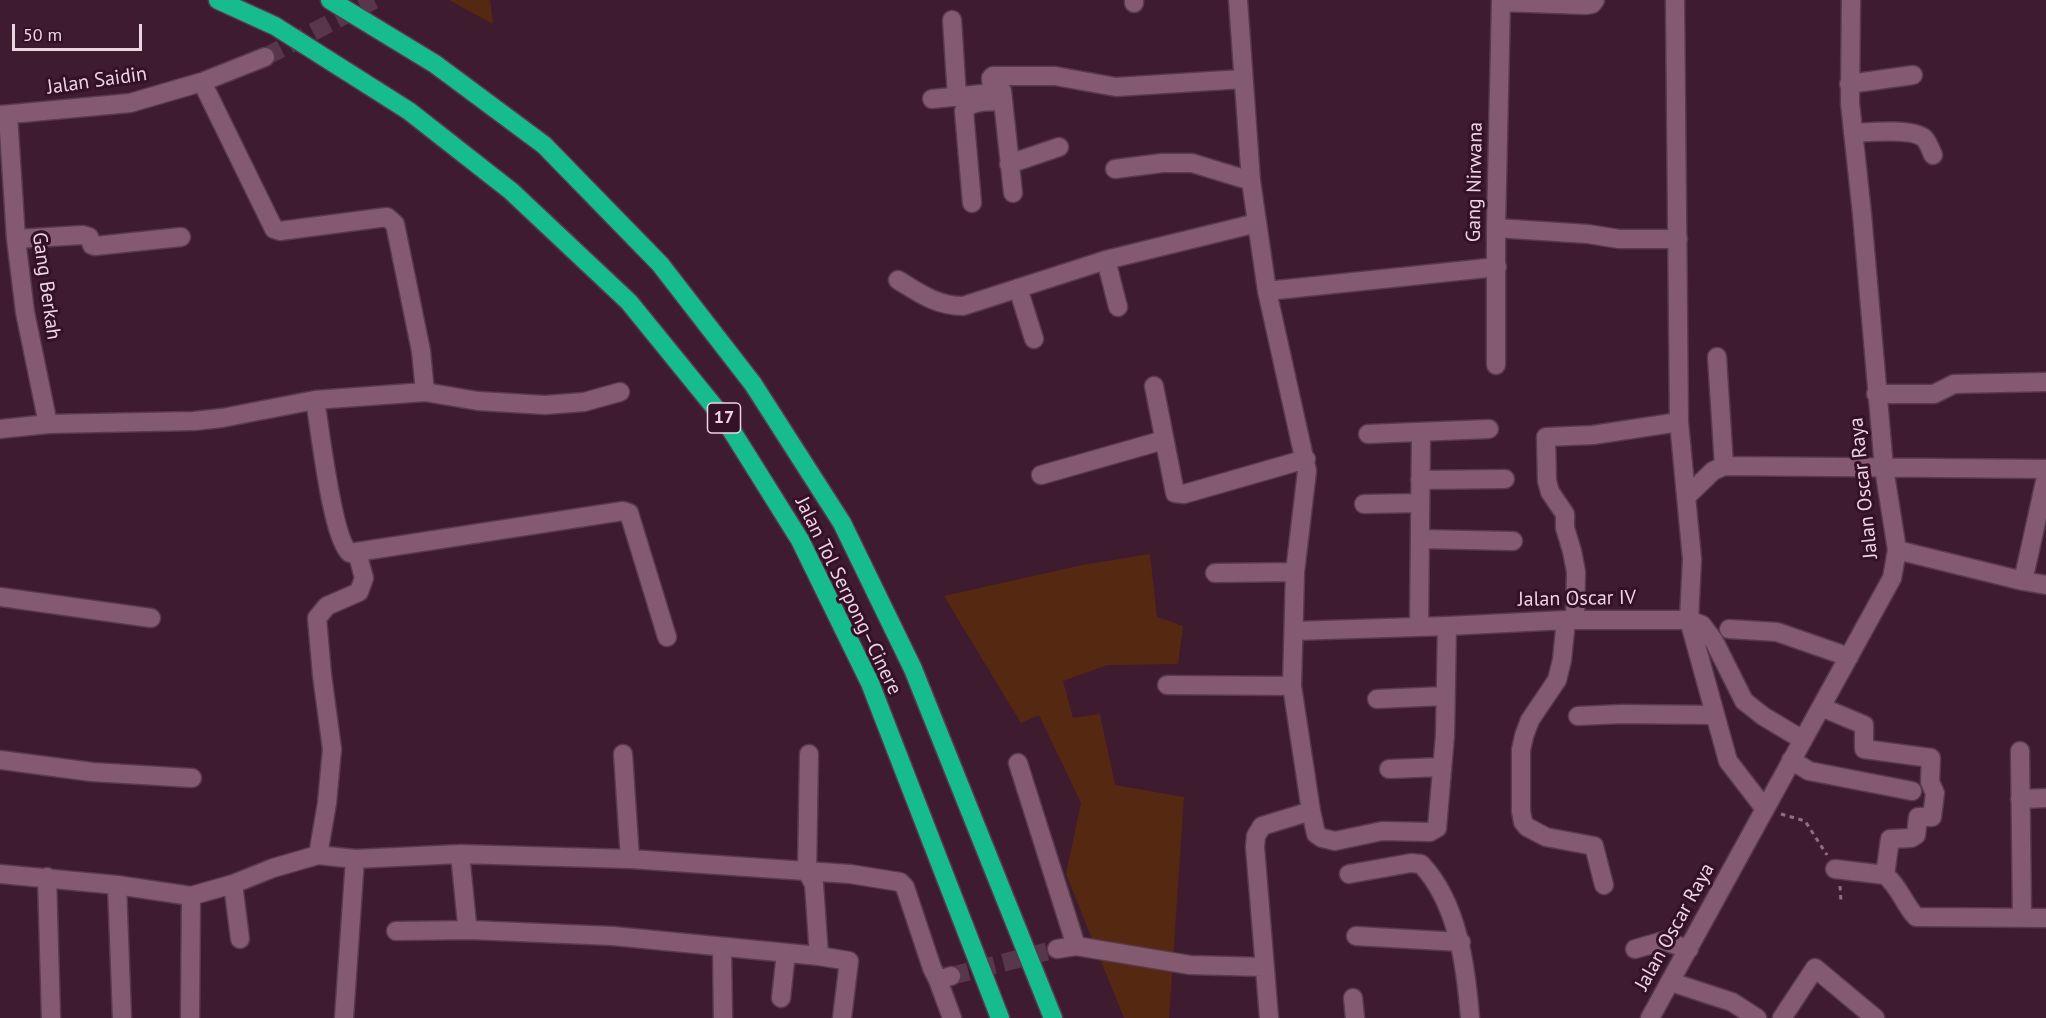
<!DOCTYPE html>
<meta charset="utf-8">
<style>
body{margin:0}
#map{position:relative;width:2046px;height:1018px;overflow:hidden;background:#3f1b30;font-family:"PT Sans",sans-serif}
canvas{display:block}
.scale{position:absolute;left:12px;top:24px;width:130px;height:27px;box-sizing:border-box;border:3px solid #edd4e1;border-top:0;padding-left:8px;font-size:18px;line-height:21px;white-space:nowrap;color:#edd4e1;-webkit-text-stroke:4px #341126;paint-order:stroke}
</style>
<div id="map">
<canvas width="2046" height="1018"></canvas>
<div class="scale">50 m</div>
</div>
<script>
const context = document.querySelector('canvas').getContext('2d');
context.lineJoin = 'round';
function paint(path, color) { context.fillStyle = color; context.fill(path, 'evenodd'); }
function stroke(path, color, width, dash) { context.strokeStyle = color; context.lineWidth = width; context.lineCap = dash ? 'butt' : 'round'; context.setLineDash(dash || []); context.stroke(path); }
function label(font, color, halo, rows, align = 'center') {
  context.font = font + ' "PT Sans",sans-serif'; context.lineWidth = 6; context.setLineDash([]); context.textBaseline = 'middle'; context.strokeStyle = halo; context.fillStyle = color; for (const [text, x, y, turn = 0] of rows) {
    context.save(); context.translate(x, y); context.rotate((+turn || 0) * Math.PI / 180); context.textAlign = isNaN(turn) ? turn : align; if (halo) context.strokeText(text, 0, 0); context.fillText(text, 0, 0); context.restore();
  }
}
paint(new Path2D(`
 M449 0H490L493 24Z
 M1150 554 1157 617 1183 626 1178 664 1107 665 1063 681 1073 718 1100 714 1115 785 1184 797 1169 1018H1124L1066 874 1081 803 1039 715 1021 723 944 596 1082 565Z`), '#552911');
stroke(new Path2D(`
 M265 57 374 0
 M951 976 1057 949`), '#59374b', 18, [18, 9]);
const minor = new Path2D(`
 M1134 0V3
 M1238 0 1251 181 1267 291 1307 471 1295 572 1292 686 1311 811 1316 834 1322 838 1335 841 1382 831 1430 832 1437 828 1445 735 1447 626
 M1675 0 1679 422 1692 559 1689 620 1728 761 1765 809
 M1501 2 1586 5 1592 4 1595 0
 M952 20 957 97
 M202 82 274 229 280 231 387 217 395 224 421 351 425 392
 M1849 84 1913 75
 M1002 91 1013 193
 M932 99 992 93 991 78 993 76H1055L1116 87 1243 79
 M0 115 130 103 202 82 265 57
 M8 115 16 239 25 312 48 424
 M1853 133C1869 132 1912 128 1924 138 1928 142 1931 150 1933 155
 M1009 164 1059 147
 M1115 169 1162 163H1192L1251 181
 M972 203 964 111C971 99 991 102 1003 101
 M1496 228 1588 234 1619 239H1678
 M16 239 83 235 89 237 92 245 95 246 181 237
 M1106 260 1118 307
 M898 280C919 293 937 306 963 306L1106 260 1257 223
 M1018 288 1034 339
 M1267 291 1497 267
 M1717 357 1724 466
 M1496 365V228L1501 0
 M1154 386 1175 493 1184 494 1306 459
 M1876 394H1934L1954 384 2046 382
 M315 400 425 392 478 401 545 405 584 402 620 392
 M0 429 48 424 194 421 222 418 315 400C320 428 332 540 350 553L623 511 629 513 667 637
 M1368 434 1489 429
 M1041 475 1164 440
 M1420 480 1505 479
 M1686 497 1713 471 1724 466 2046 469
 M1364 504 1420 503
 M1420 539 1513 541
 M1897 550 2023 581 2046 585
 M1215 573 1295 572
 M2023 581 2046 477
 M0 597 151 618
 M1566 620 1562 660 1557 680 1530 720 1524 736 1521 750V811L1523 822 1527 827 1546 837 1594 846 1604 885
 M1575 620 1576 572 1572 551 1565 528V514L1550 492 1547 481 1546 437 1593 435 1679 422
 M1419 626 1421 433
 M1729 629 1777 632 1849 657
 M1294 631 1447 626 1566 620H1689L1702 625 1714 641 1744 701 1763 716 1803 740
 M1167 685 1292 686
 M1377 699 1445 696
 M1821 707 1864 725V749L1931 758 1930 782 1935 793 1932 817H1918L1916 835 1911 838 1890 839 1885 875C1899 886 1904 904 1916 917L2046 918
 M1578 716 1622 714 1714 715
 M2020 751 2022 917
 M623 754 630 859
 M0 760 92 772 192 778
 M1791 760 1809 771 1912 791
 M1018 763 1076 946
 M1389 769 1442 767
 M2020 799 2046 798
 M460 854 467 924 471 930 613 936 819 956 814 884 807 872 809 754
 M318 855 327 803 332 749 322 675 317 618 327 606 359 592 364 578 357 552
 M1835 869 1885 875
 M0 874 117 885 191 896 233 884 273 868 318 855 355 859 460 854 630 859 850 874 900 882 905 887 932 968 938 980 951 976
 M1349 874 1411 863 1421 864C1458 903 1466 967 1470 1018
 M47 877 51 1018
 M233 884 240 939
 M117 885 122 1018
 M396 931 471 930
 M1356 936 1461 942
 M722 947 723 1018
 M1057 949 1076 946 1190 965 1264 967
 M1635 949 1663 941 1689 949
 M819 956 849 961 842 1018
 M938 980 952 1018
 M1671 982 1732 1002 1757 1018
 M781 998 786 953
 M1353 998 1355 1018
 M190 1018 191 896
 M344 1018 355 859
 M1269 1018 1255 847 1256 836 1262 826 1311 811
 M1650 1018 1892 578 1897 550 1884 468 1862 214 1850 103 1851 0
 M1782 1018 1815 968 1875 1018`);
const highway = new Path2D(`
 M218 0 275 26 409 111 511 191 629 302 725 420 800 540 870 683 1000 1018
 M330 0 435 64 544 145 660 264 753 384 842 523 913 669 1053 1018`);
stroke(minor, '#583a4c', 21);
stroke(highway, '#583a4c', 21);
stroke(new Path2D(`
 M1781 814 1805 821 1827 855
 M1840 886 1841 902`), '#8e6f80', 3, [4.5, 4.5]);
stroke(minor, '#845a70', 18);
stroke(highway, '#17bc8c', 18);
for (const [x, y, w] of [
 [724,418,33]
]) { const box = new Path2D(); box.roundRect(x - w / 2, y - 15, w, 30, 4.5); context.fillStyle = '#341126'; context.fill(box); stroke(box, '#edd4e1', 1.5); }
label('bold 18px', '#edd4e1', null, [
 ["17",724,418]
]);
label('20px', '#edd4e1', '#341126', [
 ["Jalan Saidin",97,81,-8],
 ["Gang Nirwana",1475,182,-89],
 ["Gang Berkah",46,286,82],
 ["Jalan Oscar Raya",1864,488,-96],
 ["Jalan Tol Serpong–Cinere",848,596,64],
 ["Jalan Oscar IV",1577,599,-1],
 ["Jalan Oscar Raya",1675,927,-61]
]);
</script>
